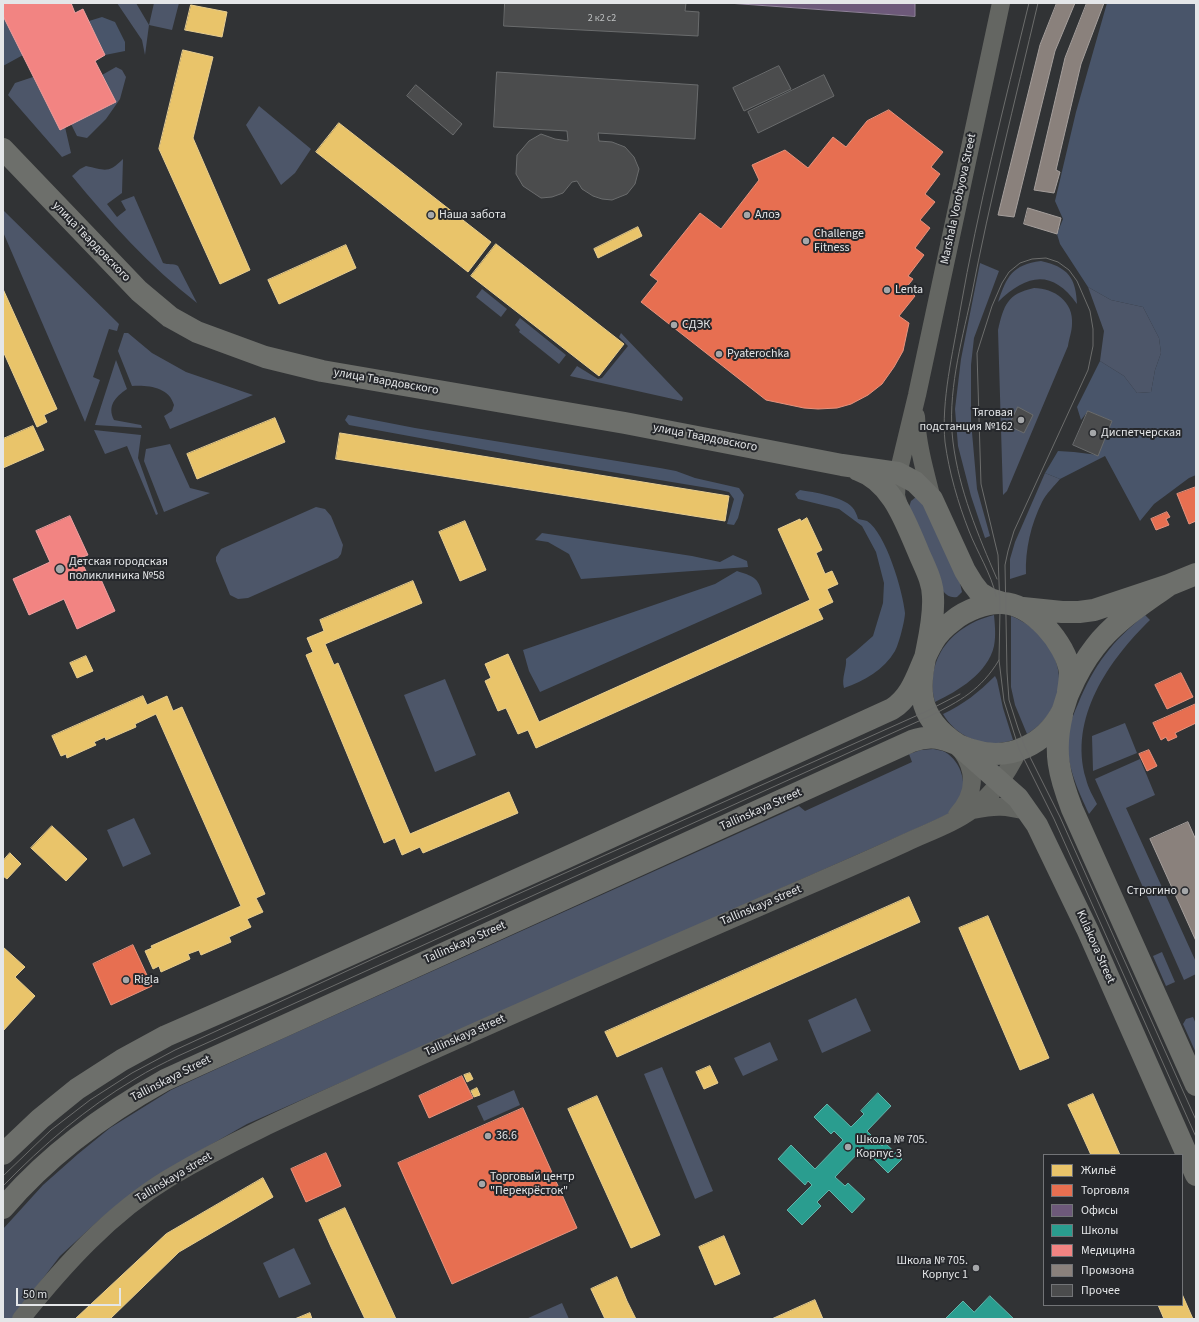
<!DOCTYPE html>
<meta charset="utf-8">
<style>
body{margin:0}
#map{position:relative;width:1199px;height:1322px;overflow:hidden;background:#313335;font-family:"Source Sans 3",sans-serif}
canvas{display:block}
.frame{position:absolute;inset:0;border:4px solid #e4e6e8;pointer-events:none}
.legend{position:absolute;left:1043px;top:1154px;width:140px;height:152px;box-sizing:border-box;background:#26282c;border:1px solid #727477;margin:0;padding:5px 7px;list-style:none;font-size:12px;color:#e4e6e8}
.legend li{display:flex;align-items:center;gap:8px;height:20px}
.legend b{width:20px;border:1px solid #727477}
.scale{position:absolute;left:16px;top:1288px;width:105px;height:18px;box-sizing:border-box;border:2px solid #e4e6e8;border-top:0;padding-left:5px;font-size:12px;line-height:14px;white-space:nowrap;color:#e4e6e8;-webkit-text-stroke:3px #26282c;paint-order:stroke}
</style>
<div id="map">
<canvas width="1199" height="1322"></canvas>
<div class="frame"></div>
<ul class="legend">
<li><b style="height:11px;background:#e9c46a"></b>Жильё</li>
<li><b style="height:11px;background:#e76f51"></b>Торговля</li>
<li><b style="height:11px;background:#6d597a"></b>Офисы</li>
<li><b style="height:11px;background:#2a9d8f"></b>Школы</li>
<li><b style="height:11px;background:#f28482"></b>Медицина</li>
<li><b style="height:11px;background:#8a817c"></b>Промзона</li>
<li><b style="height:11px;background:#4b4c4d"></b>Прочее</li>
</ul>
<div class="scale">50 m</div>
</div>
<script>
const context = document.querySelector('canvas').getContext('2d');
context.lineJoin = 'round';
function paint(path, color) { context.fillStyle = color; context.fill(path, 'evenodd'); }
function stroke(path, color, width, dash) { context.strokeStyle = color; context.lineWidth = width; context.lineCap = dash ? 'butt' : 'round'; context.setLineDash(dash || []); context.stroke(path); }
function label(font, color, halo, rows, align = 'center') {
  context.font = font + ' "Source Sans 3",sans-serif'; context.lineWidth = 4; context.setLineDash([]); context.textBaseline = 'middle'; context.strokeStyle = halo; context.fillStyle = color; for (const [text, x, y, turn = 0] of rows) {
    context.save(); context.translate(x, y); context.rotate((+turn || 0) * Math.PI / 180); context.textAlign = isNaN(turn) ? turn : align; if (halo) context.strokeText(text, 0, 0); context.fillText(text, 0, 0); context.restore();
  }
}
paint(new Path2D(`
 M117 3H136L149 25 154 3H179L172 30 149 25 145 55 142 40Z
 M116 67 122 70 126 77 120 99 106 119 87 138 77 136 71 124 115 103 102 75Z
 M33 77 60 130 65 127 71 153 62 157 8 95 15 83Z
 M259 106 311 149 295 173 281 185 246 125Z
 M123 159 122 193 107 204 117 217 126 210 121 201 134 196 163 263C168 265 173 263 178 266L197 303C149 266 110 222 72 176L80 169 86 166C105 170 108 174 123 159Z
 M3 210 119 324 117 331 109 329 93 377 100 380 85 422 3 232Z
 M1041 261C1068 267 1076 278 1077 304 1052 269 1027 274 998 302 1007 276 1012 265 1041 261Z
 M980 263 999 271 974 338 971 365V421L977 489 990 536 985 538 971 496 958 446 955 409 961 359Z
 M1088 287 1111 300 1143 307 1159 338 1161 353 1155 370 1151 392 1137 393 1124 376 1100 361 1104 331Z
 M1034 288C1054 288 1074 302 1072 324 1072 331 1069 339 1068 346L1007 491 1003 495 998 330C1004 305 1007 294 1034 288Z
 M482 289 507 309 501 317 476 297Z
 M520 318 566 355 559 364 519 332 520 330 515 325Z
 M124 333H128L152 353 186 372 253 395 170 429 164 416 172 411 174 405C169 387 148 385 132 386L118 351Z
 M621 333 683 398 682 401 570 376 577 366 598 379 602 378 628 346 619 337Z
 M116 360 127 389C115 397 107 406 114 420L141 425 142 428 95 425Z
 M94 430 141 435 138 458 158 514 156 515 127 446 105 454Z
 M170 444 190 488 210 493 164 512 144 461 146 449Z
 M1045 473 1060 479C1054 486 1046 494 1042 502 1031 524 1025 550 1026 574L1010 579V559L1015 542Z
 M916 497 922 498 960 583 962 592 957 597C951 598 947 596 943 591L909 507 911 501Z
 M316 507 325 509 331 516 343 545 341 554 338 558 248 598 238 599 230 595 216 561V557L221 549Z
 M994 615C995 626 996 636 994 646 988 673 958 691 935 702 924 658 953 625 994 615Z
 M1145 615 1150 620C1109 660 1068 718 1086 779 1088 788 1093 796 1097 804L1089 814C1078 790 1065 763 1068 736 1069 725 1074 713 1078 704 1094 665 1112 641 1145 615Z
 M1011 616C1064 637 1079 702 1027 734L1015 705 1011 687Z
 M995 676 997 680 1003 708 1013 740C986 749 957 738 943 714 964 704 978 693 995 676Z
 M445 679 476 755 435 772 404 695Z
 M1125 723 1137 753 1093 771 1092 736Z
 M933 749C937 750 941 750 945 752 962 762 969 787 958 804 955 808 950 812 947 815L247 1124 163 1172 122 1201 98 1221 60 1256 12 1319H3V1229L43 1185 78 1154 110 1128 171 1090 284 1038 799 806 805 811 912 762 909 754 921 750Z
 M1140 759 1155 795 1126 808 1196 962V974L1184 980 1095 779Z
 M134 818 151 854 123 867 107 830Z
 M1162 952 1175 982 1166 986 1153 956Z
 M856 998 871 1031 822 1053 808 1020Z
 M1193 1017 1196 1024V1053L1183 1024 1186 1019Z
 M770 1042 778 1060 743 1076 734 1058Z
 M662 1067 713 1191 695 1199 644 1074Z
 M514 1090 520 1105 484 1121 477 1106Z
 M294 1248 311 1284 279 1298 263 1263Z
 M562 1303 569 1319H526Z`), '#4d5669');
paint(new Path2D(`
 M1107 3H1196V475L1189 478 1154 504 1140 521 1105 456 1060 479 1045 473 1058 451 1074 452 1098 455 1112 421 1088 411 1081 420 1077 407 1100 361 1124 376 1137 393 1151 392 1155 370 1161 353 1159 338 1143 307 1111 300 1088 287 1060 244 1057 234 1063 219 1055 201 1076 112Z
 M3 16 23 55 3 66Z
 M102 17 115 22 125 42V51L105 55 89 21Z
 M348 415 415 428 660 468 676 471 695 478 739 488 744 495 738 518 734 525 727 524 734 499 729 492 720 490 551 462 349 425 345 420Z
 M800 490C813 492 844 497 852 507 855 510 857 515 858 519 861 520 865 520 867 521 886 533 903 592 905 613 905 620 899 644 895 651 884 670 864 681 844 688 841 678 847 668 846 659L856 651 873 636 883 603 884 583 876 552 862 526 839 509 798 499 795 494Z
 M542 533 692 556 720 562 733 555 747 561 748 567 581 579 569 554 548 542 535 540Z
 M737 571C752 576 759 577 762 594L540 692 529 671 523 650 715 584Z`), '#49556a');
const homes = new Path2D(`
 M191 5 227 12 222 37 185 30Z
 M183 50 213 57 193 138 250 270 220 284 159 149Z
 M339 123 491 242 468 272 316 152Z
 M638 227 642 236 598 258 594 249Z
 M496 244 624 344 599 376 471 276Z
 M346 245 356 268 279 304 268 280Z
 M3 289 57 409 44 415 47 422 37 427 3 351Z
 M275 418 285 442 197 479 187 454Z
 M33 426 44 450 3 468V439Z
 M340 433 729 496 725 521 336 459Z
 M807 518 822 550 816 553 825 574 832 571 838 584 827 589 833 602 818 609 823 619 536 748 528 730 518 734 506 708 498 711 485 681 491 678 485 664 508 654 539 722 810 600 778 529 800 519 801 521Z
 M465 521 486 570 460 581 439 532Z
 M413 581 422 603 325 644 334 665 338 663 410 834 509 792 518 813 423 853 420 847 402 855 395 838 384 843 306 655 313 652 307 638 324 631 320 620Z
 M86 656 93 671 77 678 70 663Z
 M143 696 147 705 167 696 173 711 182 707 265 894 256 898 263 912 247 919 251 927 229 937 231 942 201 955 199 950 188 954 190 959 161 972 159 966 153 969 145 951 152 948 151 946 241 906 156 714 135 724 136 727 106 740 105 737 94 742 96 745 67 758 66 754 61 756 52 736Z
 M52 826 87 859 66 881 31 848Z
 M10 853 21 864 7 879 3 876V861Z
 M909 897 920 922 617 1057 605 1032Z
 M988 916 1049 1058 1020 1070 959 928Z
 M3 947 25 967 15 977 35 996 3 1031Z
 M710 1066 718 1083 704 1089 696 1072Z
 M470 1073 473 1079 467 1082 464 1075Z
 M477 1088 480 1095 474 1097 471 1091Z
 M1093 1094 1120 1155H1091L1076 1122 1068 1105Z
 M597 1096 660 1235 631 1248 568 1109Z
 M263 1178 273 1197 179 1252 110 1319H75L166 1234Z
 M345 1208 396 1319H365L331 1247 319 1220Z
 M724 1236 740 1274 715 1285 699 1247Z
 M617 1277 627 1301 636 1319H605L591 1289Z
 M1182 1294 1193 1319H1164L1158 1305H1182Z
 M815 1300 823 1319H772Z
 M310 1313 312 1319H295Z`);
paint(homes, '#e9c46a');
stroke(homes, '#e8ce90', 1);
const shops = new Path2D(`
 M889 110 943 152 931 167 940 174 925 194 935 202 920 220 930 228 915 248 924 255 908 276 913 279 906 288 915 296 899 316 909 323 903 351 894 367 882 384 868 395 851 404 837 408 818 409 804 408 766 400 641 302 658 281 650 275 700 213 721 229 759 180 752 165 785 150 808 168 833 137 846 147 867 121Z
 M1196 487V521L1189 524 1177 494Z
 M1167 512 1170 517 1166 519 1169 525 1156 530 1151 519Z
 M1181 673 1193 697 1167 709 1155 685Z
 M1196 704V723L1175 733 1177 737 1168 741 1166 737 1161 740 1153 723Z
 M1149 750 1157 766 1147 771 1139 754Z
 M133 945 152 986 111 1005 93 964Z
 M462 1076 473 1098 429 1118 419 1096Z
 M523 1108 577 1228 452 1284 398 1163Z
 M326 1153 341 1186 306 1202 291 1169Z`);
paint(shops, '#e76f51');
stroke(shops, '#e6937e', 1);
const offices = new Path2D(`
 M728 3H915V16Z`);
paint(offices, '#6d597a');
stroke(offices, '#91839b', 1);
const schools = new Path2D(`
 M878 1093 891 1106 867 1131 882 1146 885 1143 902 1159 888 1173 863 1148 835 1177 845 1186 848 1183 865 1199 852 1213 829 1190 817 1202 821 1206 802 1225 787 1210 812 1185 808 1181 805 1185 778 1159 791 1145 815 1169 843 1140 834 1131 831 1134 814 1117 827 1104 851 1127 864 1114 861 1111Z
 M990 1296 1014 1319H945L963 1301 974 1312Z`);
paint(schools, '#2a9d8f');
stroke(schools, '#62b3aa', 1);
const health = new Path2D(`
 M4 3H71L75 13 83 9 105 55 95 61 116 102 60 130 3 16V4Z
 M70 516 88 555 80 558 90 580 99 575 115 611 77 629 64 599 29 615 13 579 50 562 36 531Z`);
paint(health, '#f28482');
stroke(health, '#eea1a1', 1);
const industry = new Path2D(`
 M1057 3H1075L1055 51 1014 217 998 215 1040 45Z
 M1087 3H1104L1081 64 1056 170 1060 172 1054 193 1034 190 1065 58Z
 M1028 208 1061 218 1057 234 1024 224Z
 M1188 822 1196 840V941L1150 839Z`);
paint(industry, '#8a817c');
stroke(industry, '#a59f9c', 1);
const building = new Path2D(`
 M505 3H686L685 11 699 12 698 36 504 26Z
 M779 66 791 89 744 111 733 88Z
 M497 72 698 85 695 139 598 133 599 141 612 142 625 147 634 157 639 169 635 184 627 194 612 200 602 199 593 196 582 189 577 181 572 182 563 193 552 197 541 198 523 186 516 174 517 155 529 141 541 134 555 139 568 141 567 131 494 127Z
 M824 75 834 96 758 133 748 112Z
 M416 85 462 124 453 135 407 96Z
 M1018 407 1033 415 1024 433 1009 426Z
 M1088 411 1112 421 1098 456 1073 445Z`);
paint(building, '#4b4c4d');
stroke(building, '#6a6c6d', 1);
stroke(new Path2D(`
 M916 416C917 444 925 472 932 499
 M900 509 896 496 897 478 917 395 1001 3
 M973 810C997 805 1005 806 1028 811
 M957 815C975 795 977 772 961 750
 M21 1319C63 1266 111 1213 169 1178 239 1136 315 1104 390 1070 511 1015 633 962 755 909 805 887 855 866 905 843 928 832 953 824 973 809 994 794 1008 772 1019 749`), '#646662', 18);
stroke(new Path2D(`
 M3 149 139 291 170 317 197 332 265 357 322 371 625 423 842 465 898 473 915 482 932 499 965 571 973 584 980 593 990 599 1000 602
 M858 470C892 482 905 521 918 551 924 566 933 581 933 597 936 655 893 702 957 744L1018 798 1037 825 1088 931 1196 1175
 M1023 608 1062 612H1079L1094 610 1169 585 1196 574
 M1062 715C1053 752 1059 775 1072 809L1196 1085
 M3 1154 40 1119 77 1089 122 1060 166 1036 285 984 565 858 892 709C916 694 919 664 933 642 938 633 946 626 954 620 965 611 986 602 1002 603 1032 604 1066 643 1070 672 1070 678 1069 685 1068 691
 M3 1208C48 1155 106 1113 165 1080L912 741C938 732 948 742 972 750 990 756 1009 755 1026 747 1041 740 1054 727 1062 712 1065 705 1066 698 1069 692 1076 676 1084 661 1095 647 1115 621 1143 604 1169 585`), '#6d6f6b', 22);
stroke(new Path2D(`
 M997 579C978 535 959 490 953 442 947 394 961 344 971 298 990 199 1015 101 1038 3
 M996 596C991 573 977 552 969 531 958 503 949 472 945 442 941 401 953 352 960 311 978 208 1004 105 1029 3
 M1196 1120 1060 817 1025 747 1018 728 1009 700 1007 672 1005 565 1008 551 1014 531 1088 370 1093 346V329L1090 311 1077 281 1069 270 1058 262 1046 258 1032 259 1020 263 1009 272 1002 283 992 306 977 353 981 484 998 555 1000 609 999 660 1004 701 1019 749 1054 819 1196 1137
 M3 1176 51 1130 90 1100 132 1073 175 1050 375 958 927 711 960 694
 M3 1186C43 1145 86 1108 135 1079 149 1070 164 1063 178 1056L930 716C960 701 981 690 999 660`), '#6c6d6c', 1);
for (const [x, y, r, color] of [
 [431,215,4,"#a5a7a9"],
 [747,215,4,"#a5a7a9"],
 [806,241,4,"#a5a7a9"],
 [887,290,4,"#a5a7a9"],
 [674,325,4,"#a5a7a9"],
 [719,354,4,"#a5a7a9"],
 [1021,420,4,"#a5a7a9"],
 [1093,433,4,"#a5a7a9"],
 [60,569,5,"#a5a7a9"],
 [1185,891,4,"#a5a7a9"],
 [126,980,4,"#a5a7a9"],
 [488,1136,4,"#a5a7a9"],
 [848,1147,4,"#a5a7a9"],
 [482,1184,4,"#a5a7a9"],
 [976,1268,4,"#a5a7a9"]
]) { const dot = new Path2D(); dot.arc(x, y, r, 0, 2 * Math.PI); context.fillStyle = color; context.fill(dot); stroke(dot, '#26282c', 1.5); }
label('10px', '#bec0c1', null, [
 ["2 к2 с2",602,19]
]);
label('12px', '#e4e6e8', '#26282c', [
 ["Marshala Vorobyova Street",959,199,-78],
 ["улица Твардовского",91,242,46],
 ["улица Твардовского",386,382,10],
 ["улица Твардовского",705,438,11],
 ["Tallinskaya Street",761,810,-24],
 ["Tallinskaya street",761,906,-23],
 ["Tallinskaya Street",465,943,-24],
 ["Kulakova Street",1095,947,66],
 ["Tallinskaya street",465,1036,-24],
 ["Tallinskaya Street",171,1079,-27],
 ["Tallinskaya street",174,1178,-31]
]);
label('12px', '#e4e6e8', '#26282c', [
 ["Наша забота",439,215],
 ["Алоэ",755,215],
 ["Challenge",814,234],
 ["Fitness",814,248],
 ["Lenta",895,290],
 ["СДЭК",682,325],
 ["Pyaterochka",727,354],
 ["Тяговая",1013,413,"right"],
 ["подстанция №162",1013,427,"right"],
 ["Диспетчерская",1101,433],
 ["Детская городская",69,562],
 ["поликлиника №58",69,576],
 ["Строгино",1177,891,"right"],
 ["Rigla",134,980],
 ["36.6",496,1136],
 ["Школа № 705.",856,1140],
 ["Корпус 3",856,1154],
 ["Торговый центр",490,1177],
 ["\"Перекрёсток\"",490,1191],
 ["Школа № 705.",968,1261,"right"],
 ["Корпус 1",968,1275,"right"]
], 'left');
</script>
